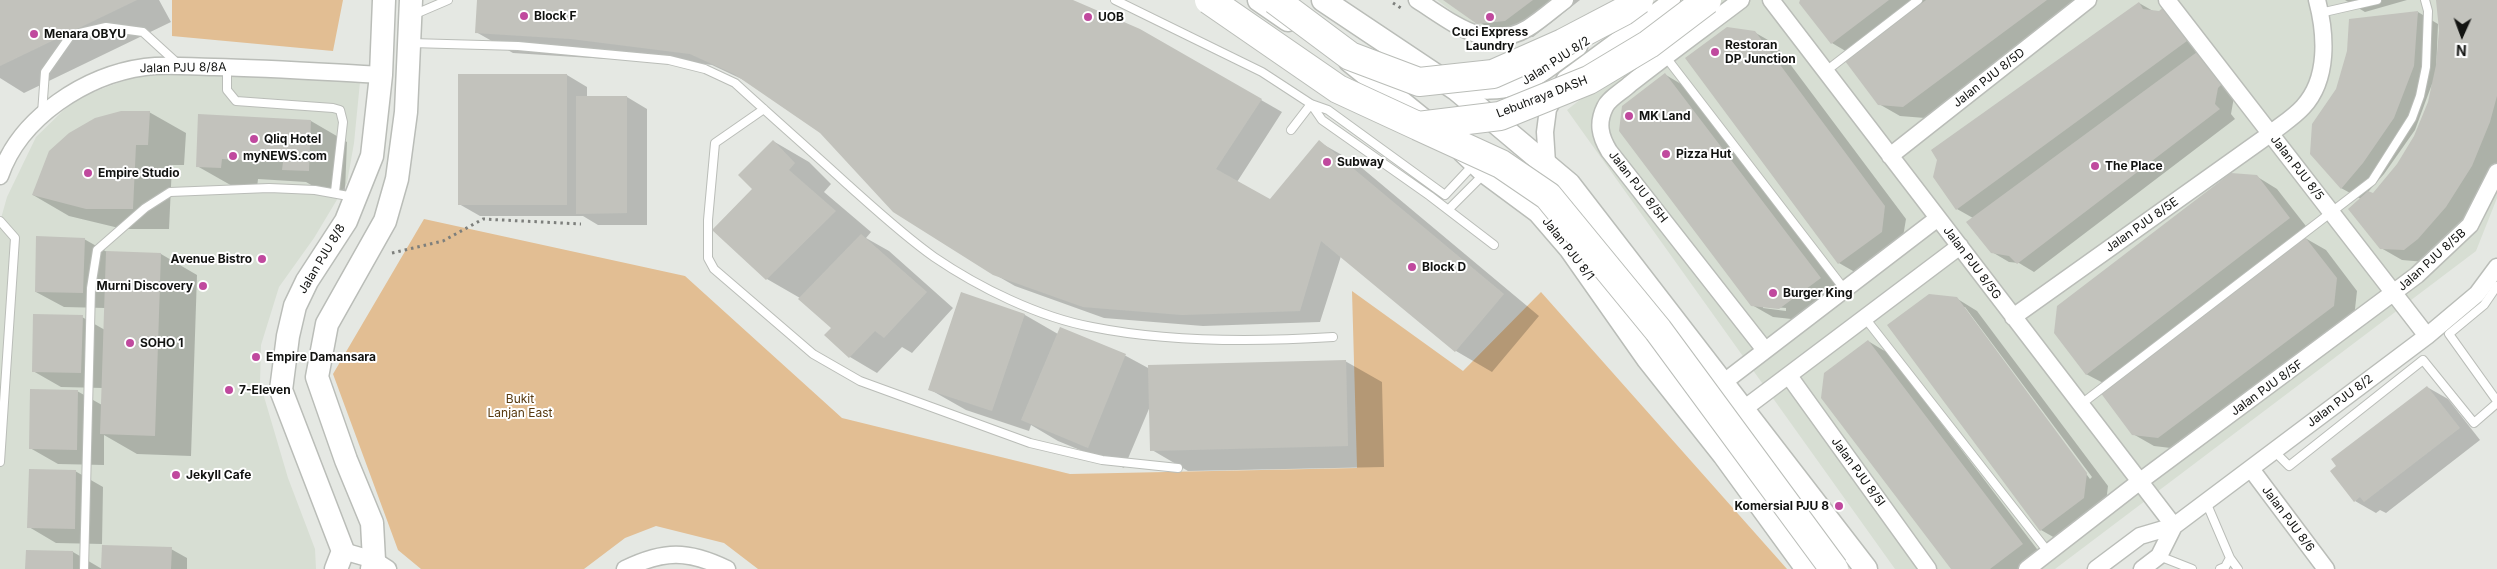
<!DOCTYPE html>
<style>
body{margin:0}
#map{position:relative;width:2497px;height:569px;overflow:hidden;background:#e5e8e3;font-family:Inter,sans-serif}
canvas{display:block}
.north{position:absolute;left:2437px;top:10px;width:50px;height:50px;-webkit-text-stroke:4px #fff;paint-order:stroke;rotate:182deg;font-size:14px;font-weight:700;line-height:20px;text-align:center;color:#121311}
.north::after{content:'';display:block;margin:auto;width:18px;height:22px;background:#121311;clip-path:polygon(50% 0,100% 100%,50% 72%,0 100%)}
</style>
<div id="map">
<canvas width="2497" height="569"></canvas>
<div class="north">N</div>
</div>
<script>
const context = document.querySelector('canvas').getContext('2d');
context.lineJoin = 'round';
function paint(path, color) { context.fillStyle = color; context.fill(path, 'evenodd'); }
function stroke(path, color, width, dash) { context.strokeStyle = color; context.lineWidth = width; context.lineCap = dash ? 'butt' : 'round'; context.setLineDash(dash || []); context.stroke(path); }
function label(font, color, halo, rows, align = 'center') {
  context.font = font + ' Inter,sans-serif'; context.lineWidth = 4; context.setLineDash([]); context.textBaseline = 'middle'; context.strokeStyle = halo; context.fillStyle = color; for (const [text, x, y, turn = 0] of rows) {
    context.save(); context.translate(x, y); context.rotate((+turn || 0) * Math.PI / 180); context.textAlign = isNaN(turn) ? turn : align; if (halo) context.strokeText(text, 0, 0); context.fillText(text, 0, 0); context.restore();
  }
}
paint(new Path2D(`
 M1437 0H1550L1512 29 1479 32Z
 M1707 0H2497V198L2476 251 2055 569H1895L1567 110Z
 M144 73 212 74 360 82 354 143 347 183 314 238 279 287 261 345 260 383 288 478 315 549 316 569H0V222L7 197 36 137 75 99Z`), '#d7ded3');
paint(new Path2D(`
 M172 0H343L333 51 172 36Z
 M424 219 685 276 842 418 1070 474 1357 468 1352 291 1463 371 1541 292 1787 569H758L724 543 656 526 625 538 584 569H421L398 550 333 374Z`), '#e2be93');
paint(new Path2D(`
 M0 0H159L171 22 24 93 0 78Z
 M479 0H1070L1139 30 1282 112 1237 182 1270 200 1319 142 1356 163 1539 316 1492 372 1456 351 1341 256 1320 322 1203 326 1104 318 1015 286 994 274 821 132 746 81 712 65 608 52 607 59 513 53 476 32Z
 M1445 0H1580L1533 37 1506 39Z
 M1801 0H2083L1925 118 1900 116 1879 104 1854 56 1832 43 1801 3Z
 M2345 0H2407L2365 12Z
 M2437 0H2497V167L2467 219 2425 262 2402 260 2381 248 2361 199 2341 188 2418 12 2438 24 2436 72 2440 30ZM2432 84 2430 102 2415 137 2398 165 2373 195 2368 192 2384 174 2415 130Z
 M2139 3 2153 11 2159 12 2164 9 2234 97 2231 114 2235 119 2034 272 2019 263 2009 262 1992 252 1973 218 1957 209 1935 177Z
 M1754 32 1775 44 1906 219 1902 243 1860 275 1839 263Z
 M567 75 587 87V98L627 97 647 109V225H598L583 216H480L459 204Z
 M1666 75 1686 87 1841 290 1801 320 1773 317 1752 305ZM1763 306 1786 308V311L1763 308Z
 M149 112 186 133 184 165H172L169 229H123L69 216 33 195Z
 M311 121 347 142 345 191 320 190 306 182 258 179 257 188 234 187 197 166Z
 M773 141 809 162 831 184 824 192 871 232 866 238 889 251 953 308 912 353 902 347 877 373 850 357 832 328 800 298 767 279 754 189Z
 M2256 176 2277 189 2309 230 2182 331 2305 238 2326 250 2357 291 2354 318 2179 449 2154 446 2133 434 2109 386 2086 374Z
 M84 239 107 252 161 254 197 275 191 456 137 454 104 435V465L58 464 30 448 77 391 102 405 103 388 61 387 33 371 82 317 105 330V308L64 307 36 292Z
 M961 294 1025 315 1058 334 1060 329 1126 356 1150 369 1345 361 1382 382 1384 467 1188 471 1152 450 1151 404 1124 468 1058 441 1031 425 1029 431 966 410 929 389Z
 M1956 298 1977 311 2108 486 2105 510 2062 542 2041 530ZM1962 307H1965L2092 477 2090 479Z
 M1868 341 1888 353 2043 557 2026 569H1952Z
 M2427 387 2448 399 2480 440 2386 513 2380 510 2376 513 2355 501Z
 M75 471 103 487 102 544 56 543 29 527Z
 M171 549 187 558V569H102Z
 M27 551 73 552 102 569H27Z`), '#0003');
paint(new Path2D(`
 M0 0H137L0 66Z
 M477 0H1073L1140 29 1262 99 1216 169 1270 199 1319 140 1504 294 1455 352 1321 241 1300 311 1182 315 1083 307 993 275 893 212 820 133 734 74 690 54 571 39 475 33Z
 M1443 0H1533L1505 21 1477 24Z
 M1800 0H1889L1831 44 1799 3Z
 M1926 0H2047L1903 107 1878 105 1845 61Z
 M2436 0H2497V96L2490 122 2472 166 2446 207 2418 239 2404 250 2380 249 2348 209 2368 191 2373 193 2397 164 2414 136 2428 102 2436 65 2439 30Z
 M2139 2 2143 9 2159 11 2164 7 2187 41 1956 210 1933 177 1937 160 1931 150Z
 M2418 11 2414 66 2394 118 2363 163 2341 189 2310 154 2312 124 2336 89 2347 51 2349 19Z
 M1727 27 1755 31 1885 206 1882 232 1838 264 1685 58Z
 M2197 52 2222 84 2218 88 2215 104 2220 109 2017 264 2009 256 1991 253 1966 222Z
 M1665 73 1821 278 1779 309 1751 306 1619 131 1622 106Z
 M458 74H567V205H458Z
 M576 96H627V213L576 214Z
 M121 111H150L148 145H136L133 209H86L32 195 49 151 69 133 95 118Z
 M198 114 311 120 309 171 282 170 283 162 222 159 221 168 196 167Z
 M773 140 795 163 789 170 836 211 766 280 712 230 752 189 738 175Z
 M2231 173 2257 175 2290 218 2086 375 2054 333 2057 306Z
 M861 234 927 292 884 338 875 331 849 358 824 335 831 328 798 299Z
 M36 236 85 238 83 293 35 292Z
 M2305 237 2337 278 2334 306 2158 438 2132 435 2100 392Z
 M106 251 161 253 155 436 100 434Z
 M961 292 1025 314 992 411 928 390Z
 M1929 294 1957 297 2087 473 2084 498 2040 531 1887 325Z
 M33 314 83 315 81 373 32 372Z
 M1060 327 1126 354 1088 448 1021 420Z
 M1868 340 2023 544 1990 569H1951L1821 398 1824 373Z
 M1346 360 1348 446 1150 451 1148 365Z
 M2427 386 2460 428 2364 502 2360 497 2354 502 2330 471 2336 466 2331 459Z
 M30 389 78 390 77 450 29 449Z
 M29 469 76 470 75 529 27 528Z
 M102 545 172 547 171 569H101Z
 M26 550 73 551V569H25Z`), '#c2c2bc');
const lane = new Path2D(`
 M1115 0 1262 72 1311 104 1328 110 1445 195 1474 164
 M2320 13 2377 0
 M413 15 448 0
 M411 43 518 46 669 60 705 69 735 83C772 117 810 150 847 184 875 209 903 235 934 257 978 287 1038 317 1092 327 1167 342 1256 342 1333 337
 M1665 56 1845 290
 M227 68V90L236 101 333 108 340 110 343 122 335 192
 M1826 71 1918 0
 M1311 104 1322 120 1430 196 1494 245
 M764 109 715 143 708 220V258L714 269 813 354 860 381 1030 443 1102 460 1178 468
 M42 113 45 72 71 35 106 27 143 32 177 63
 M1291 130 1311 104
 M1448 210 1484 174
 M0 221 15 238 0 462
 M2497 286 2484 305 2449 334 2497 401
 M1865 318 2049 553
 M2080 405 2372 181 2412 118 2420 96 2426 67 2428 11 2425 0
 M2274 451 2289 466 2423 360 2474 423 2497 403
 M2206 502 2230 558 2238 569
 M2159 556 2192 569
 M84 569 91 288 97 250 145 208 170 192 269 188 315 190 354 197
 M2220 569 2225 567 2230 558`);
const street = new Path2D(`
 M1417 0C1452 22 1486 53 1528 28 1541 20 1553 9 1565 0
 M1741 0C1704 28 1667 55 1630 84 1623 91 1609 98 1605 107 1597 123 1600 136 1609 151L1765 350
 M1771 0 2174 526
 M2167 0 2427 336
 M1456 89C1474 90 1495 93 1514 87 1538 80 1558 61 1579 47
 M1890 156 2088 0
 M1547 163 1545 132 1548 109 1565 79 1672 0
 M0 176C20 117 86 75 145 67 167 64 191 67 214 67 269 68 325 72 381 75
 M2013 317 2270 134C2281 125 2294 117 2303 107 2329 79 2326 34 2317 0
 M1789 376 1928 569
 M1724 382 1938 218
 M1745 408 1960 246
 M2251 469 2326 569
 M343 551 374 560 388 569
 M625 569C664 550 688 550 727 569
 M2027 569 2139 482 2417 275 2470 225 2497 172
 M2096 569 2140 536 2174 526 2427 336 2477 294 2497 267
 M2142 569 2159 556 2174 526`);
const secondary = new Path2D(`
 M1259 0 1288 20
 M1323 0 1456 89 1569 184 1866 569
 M1350 61 1428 124
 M1463 151 1485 172 1539 212 1570 248 1648 359 1724 455 1807 569
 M336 569 343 551 281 390 288 336 295 306 307 281 346 221 372 156 381 75 384 0
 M372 569 374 560 372 523 346 460 317 377 327 324 385 221 397 179 406 112 411 0`);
stroke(lane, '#babdb8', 10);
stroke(street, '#babdb8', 19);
stroke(secondary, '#babdb8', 25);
stroke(new Path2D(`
 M1393 3 1401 8
 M392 253 443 241 483 219 581 224`), '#7d7f7c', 3, [2.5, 4]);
stroke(lane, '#fff', 8);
stroke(street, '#fff', 16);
stroke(secondary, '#fff', 22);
const highwayBridge = new Path2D(`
 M1209 0 1338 89 1418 126 1500 116 1589 80 1649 44 1707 0
 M1275 0 1350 56 1419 82 1493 74 1563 43 1624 11 1639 0
 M1418 126 1501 164 1548 196 1658 330 1834 569`);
stroke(highwayBridge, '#babdb8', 30, []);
stroke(highwayBridge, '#fff', 28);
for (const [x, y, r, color] of [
 [524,16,5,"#c0499e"],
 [1088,17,5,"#c0499e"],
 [1490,17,5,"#c0499e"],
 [34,34,5,"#c0499e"],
 [1715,52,5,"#c0499e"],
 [1629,116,5,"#c0499e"],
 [254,139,5,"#c0499e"],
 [1666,154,5,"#c0499e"],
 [233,156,5,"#c0499e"],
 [1327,162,5,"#c0499e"],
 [2095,166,5,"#c0499e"],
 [88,173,5,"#c0499e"],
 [262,259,5,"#c0499e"],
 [1412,267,5,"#c0499e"],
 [203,286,5,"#c0499e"],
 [1773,293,5,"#c0499e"],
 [130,343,5,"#c0499e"],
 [256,357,5,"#c0499e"],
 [229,390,5,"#c0499e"],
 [176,475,5,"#c0499e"],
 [1839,506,5,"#c0499e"]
]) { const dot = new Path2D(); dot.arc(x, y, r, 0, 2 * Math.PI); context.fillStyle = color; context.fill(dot); stroke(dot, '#fff', 2); }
label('bold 12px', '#121311', '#fff', [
 ["Block F",534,16],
 ["UOB",1098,17],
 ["Cuci Express",1490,32,"center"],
 ["Laundry",1490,46,"center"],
 ["Menara OBYU",44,34],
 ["Restoran",1725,45],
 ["DP Junction",1725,59],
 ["MK Land",1639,116],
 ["Qliq Hotel",264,139],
 ["Pizza Hut",1676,154],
 ["myNEWS.com",243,156],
 ["Subway",1337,162],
 ["The Place",2105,166],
 ["Empire Studio",98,173],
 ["Avenue Bistro",252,259,"right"],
 ["Block D",1422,267],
 ["Murni Discovery",193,286,"right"],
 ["Burger King",1783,293],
 ["SOHO 1",140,343],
 ["Empire Damansara",266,357],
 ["7-Eleven",239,390],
 ["Jekyll Cafe",186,475],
 ["Komersial PJU 8",1829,506,"right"]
], 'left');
label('12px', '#121311', '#fff', [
 ["Jalan PJU 8/2",1556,61,-33],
 ["Jalan PJU 8/8A",183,68,-1],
 ["Jalan PJU 8/5D",1989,78,-38],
 ["Lebuhraya DASH",1542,97,-21],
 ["Jalan PJU 8/5",2297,168,52],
 ["Jalan PJU 8/5H",1638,187,52],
 ["Jalan PJU 8/5E",2142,225,-35],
 ["Jalan PJU 8/1",1568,249,52],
 ["Jalan PJU 8/8",322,259,-59],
 ["Jalan PJU 8/5B",2432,260,-42],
 ["Jalan PJU 8/5G",1972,263,53],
 ["Jalan PJU 8/5F",2267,388,-36],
 ["Jalan PJU 8/2",2340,401,-37],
 ["Jalan PJU 8/5I",1858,472,54],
 ["Jalan PJU 8/6",2288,519,53]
]);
label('12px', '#57390f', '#fff', [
 ["Bukit",520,399],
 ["Lanjan East",520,413]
]);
</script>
